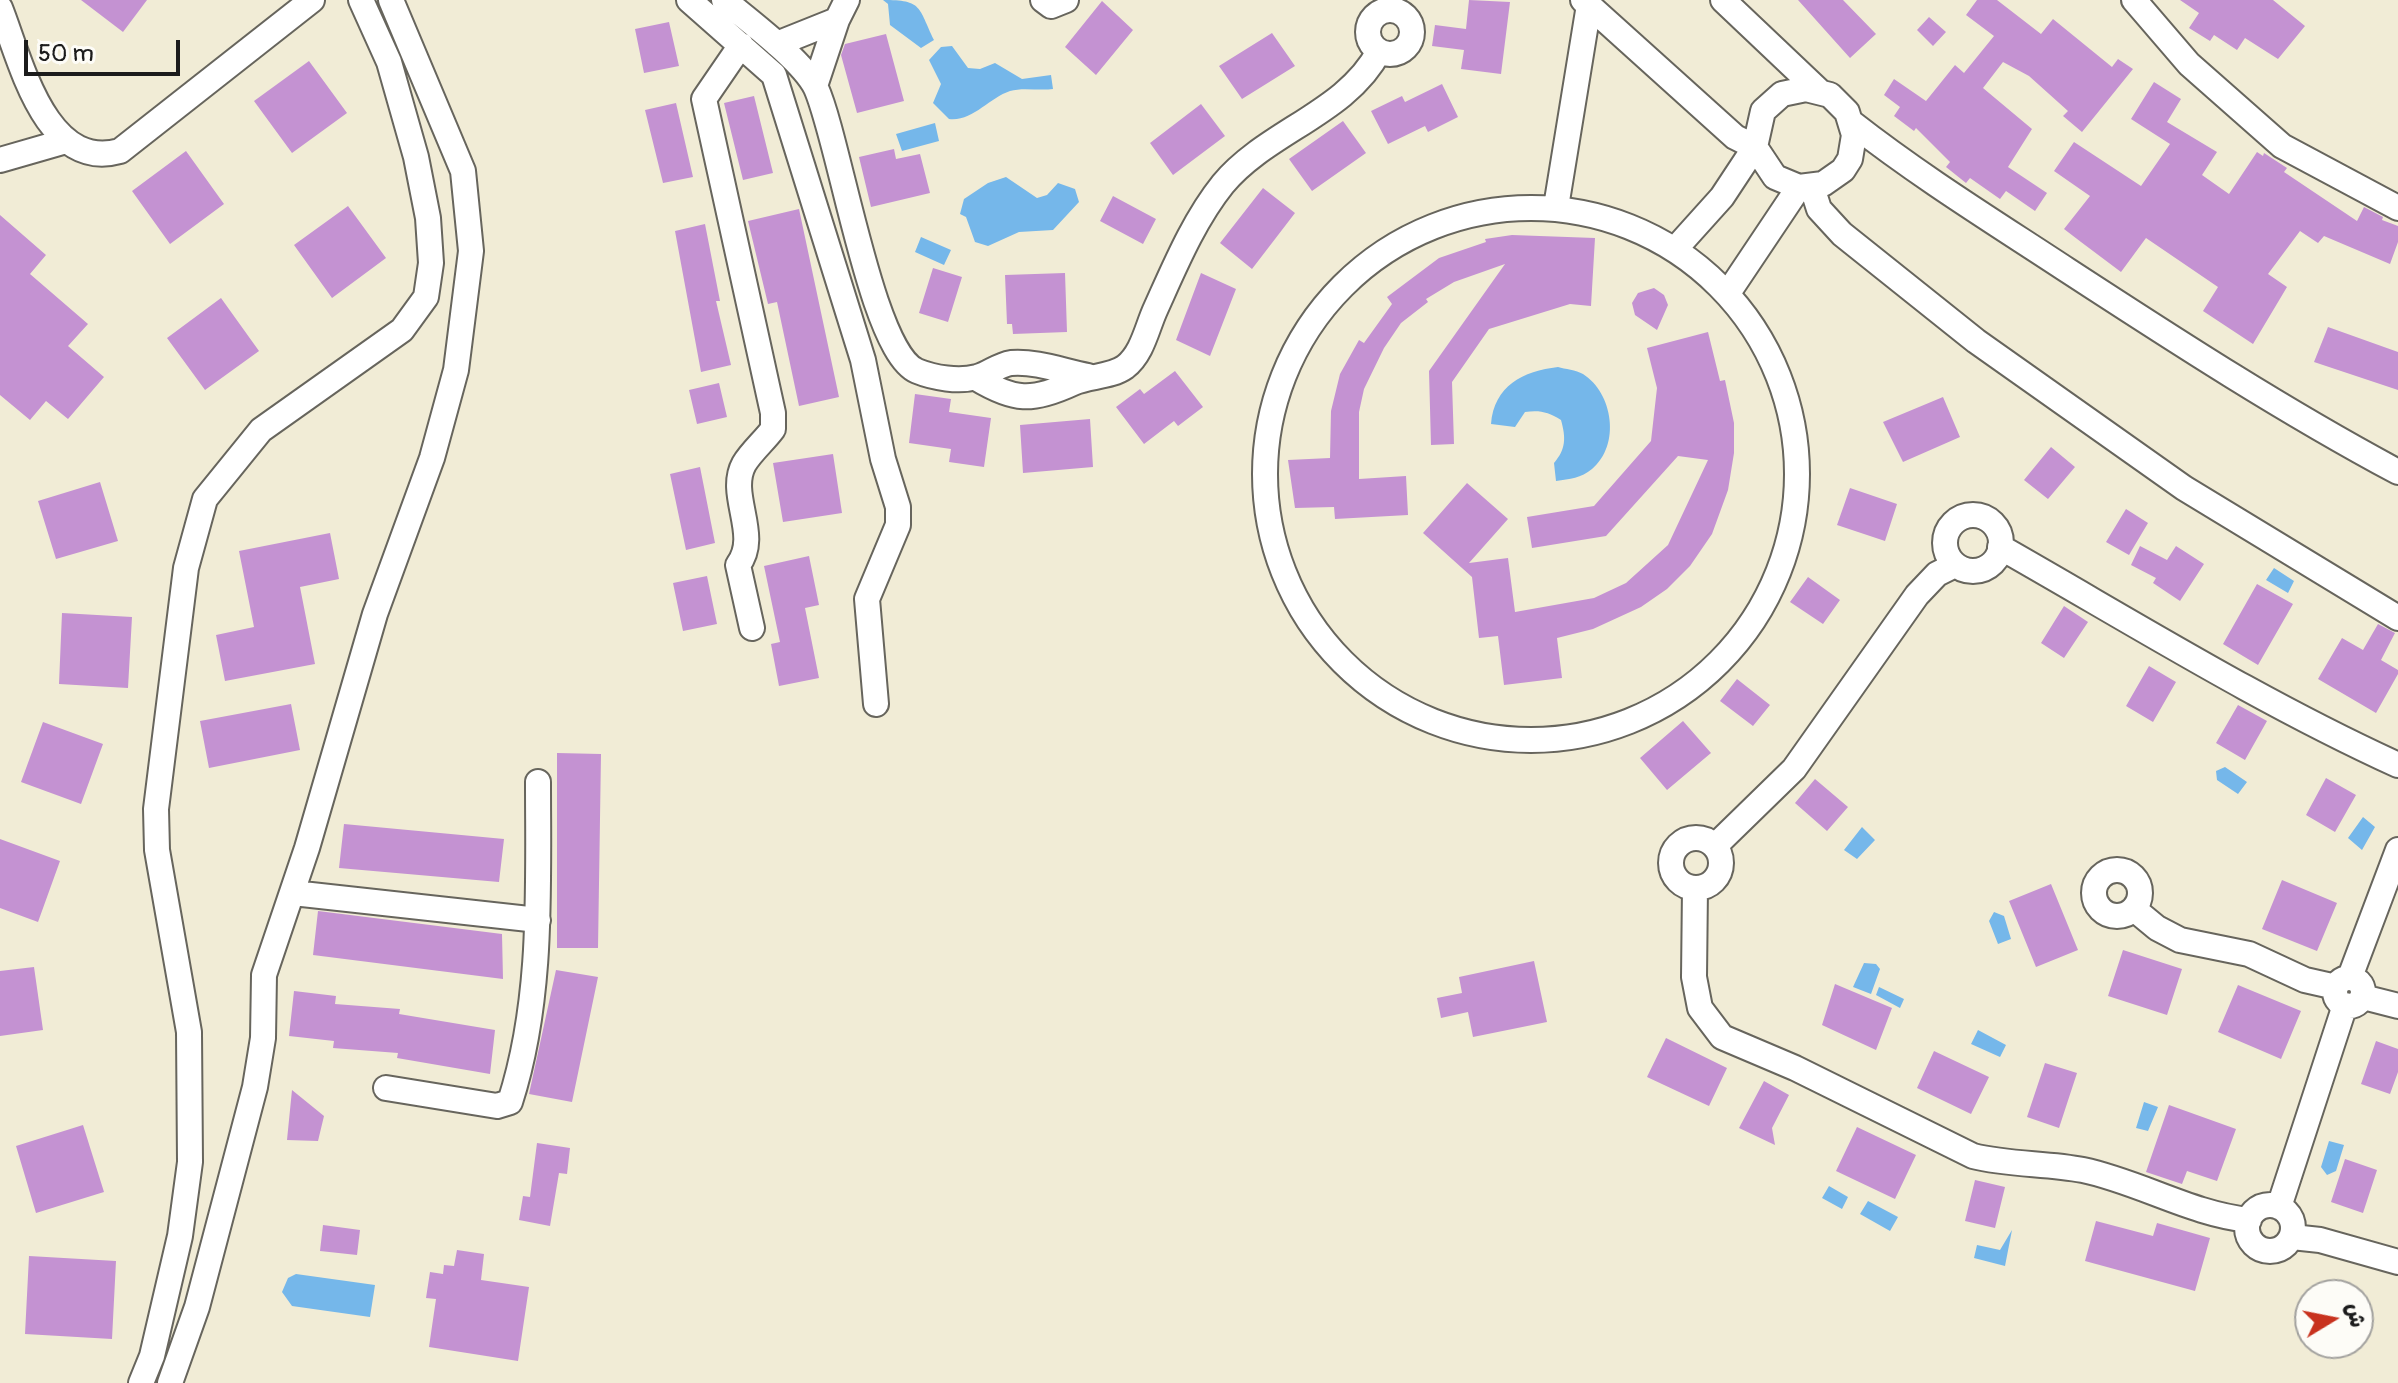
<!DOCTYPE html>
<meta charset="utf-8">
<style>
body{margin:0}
#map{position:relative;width:2398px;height:1383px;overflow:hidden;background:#f1ecd6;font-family:Pangolin,"Playpen Sans Arabic",sans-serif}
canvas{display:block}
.north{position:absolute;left:2294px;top:1279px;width:80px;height:80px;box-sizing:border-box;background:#fdfcf7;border:2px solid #a3a29f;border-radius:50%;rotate:80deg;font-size:22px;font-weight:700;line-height:32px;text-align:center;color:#1c1c1c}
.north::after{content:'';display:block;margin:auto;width:28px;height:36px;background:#c8321e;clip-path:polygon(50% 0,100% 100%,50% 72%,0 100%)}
.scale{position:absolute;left:24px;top:40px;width:156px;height:36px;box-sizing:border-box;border:4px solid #1c1c1c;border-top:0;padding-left:10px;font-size:24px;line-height:28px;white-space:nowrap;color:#1c1c1c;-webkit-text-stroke:6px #fdfcf7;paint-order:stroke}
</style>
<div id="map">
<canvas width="2398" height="1383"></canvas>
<div class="north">ش</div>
<div class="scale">50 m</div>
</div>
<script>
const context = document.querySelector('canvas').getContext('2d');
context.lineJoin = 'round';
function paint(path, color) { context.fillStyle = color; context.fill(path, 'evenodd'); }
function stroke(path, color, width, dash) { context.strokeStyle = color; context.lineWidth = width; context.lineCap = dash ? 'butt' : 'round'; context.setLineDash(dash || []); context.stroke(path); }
paint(new Path2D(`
 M883 0C923 0 918 7 934 40L921 48 890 25 888 4Z
 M952 46 968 68 980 69 995 63 1022 79 1051 75 1053 89C1039 91 1023 87 1010 91 989 98 972 122 949 119L933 103 941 84 929 60 941 47Z
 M935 123 939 141 902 151 896 134Z
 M1006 177 1037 198 1047 195 1058 183 1075 189 1079 202 1053 230 1019 232 988 246 975 242 966 217 960 214 964 199 988 183Z
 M921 237 951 250 944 265 915 252Z
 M1558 367C1565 369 1576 370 1583 374 1613 393 1621 445 1592 469 1581 478 1570 479 1556 481L1554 463C1566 449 1566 438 1561 420 1548 412 1540 410 1525 412L1515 427 1491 424C1494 386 1523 371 1558 367Z
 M2274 568 2294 581 2288 593 2266 580Z
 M2225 767 2247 782 2238 794 2217 780 2216 771Z
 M2363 817 2375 827 2362 850 2348 838Z
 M1862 827 1875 840 1857 859 1844 850Z
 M1994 912 2004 916 2011 939 1998 944 1989 921Z
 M1864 963 1876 964 1880 969 1871 994 1853 987Z
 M1879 987 1904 999 1900 1008 1876 995Z
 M1978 1030 2006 1045 2000 1057 1971 1044Z
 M2144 1102 2158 1107 2148 1131 2136 1128Z
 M2329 1141 2344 1145 2336 1171 2327 1175 2321 1167Z
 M1829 1186 1848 1197 1842 1209 1822 1198Z
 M1868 1201 1898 1217 1890 1231 1860 1214Z
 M2012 1230 2005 1266 1974 1258 1977 1245 2000 1250Z
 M296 1274 375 1285 370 1317 292 1306 282 1292 288 1278Z`), '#75b7ea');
paint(new Path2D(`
 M81 0H147L123 32Z
 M1469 0 1510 2 1501 74 1461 69 1464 50 1432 46 1435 25 1466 29Z
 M1798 0H1843L1876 34 1850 58Z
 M1977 0H1997L2041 34 2053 19 2112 67 2118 59 2133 69 2082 132 2063 116 2068 111 2029 76 2003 62 1983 88 2032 129 2008 167 2047 193 2035 211 2006 191 2000 199 1970 178 1966 183 1946 167 1950 162 1916 128 1914 131 1894 116 1900 107 1884 95 1894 79 1926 101 1955 65 1964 73 1994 36 1966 15Z
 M2180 0H2273L2305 26 2278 59 2245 38 2237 50 2214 35 2210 41 2189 28 2199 13Z
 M1102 1 1133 30 1096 75 1065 47Z
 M1929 17 1946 32 1933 46 1917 30Z
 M669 22 679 66 644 73 635 29Z
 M1272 33 1295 66 1242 99 1219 66Z
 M886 34 904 101 857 113 841 55 845 44Z
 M309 61 347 113 292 153 254 101Z
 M2154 82 2181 99 2167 122 2217 152 2202 175 2229 194 2257 152 2263 156 2264 153 2287 168 2284 172 2357 221 2364 207 2383 217 2382 220 2398 226V242L2390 264 2324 236 2318 243 2300 231 2268 274 2287 287 2253 344 2203 311 2218 287 2146 238 2121 272 2081 242 2064 229 2090 196 2054 171 2074 142 2141 186 2170 144 2131 119Z
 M1442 84 1458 117 1428 132 1425 126 1388 144 1371 111 1402 96 1405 102Z
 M754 96 773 173 743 180 724 103Z
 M676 103 693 177 663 183 645 110Z
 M1201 104 1225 136 1173 175 1150 143Z
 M1343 121 1366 153 1312 191 1289 159Z
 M894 149 896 159 920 154 930 193 871 207 859 157Z
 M186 151 224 204 170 244 132 191Z
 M1263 188 1295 213 1252 269 1220 243Z
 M1113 196 1156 219 1143 244 1100 221Z
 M348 206 386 258 332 298 294 245Z
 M799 209 839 397 799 406 777 302 768 304 748 221Z
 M0 215 46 255 30 274 88 324 68 346 104 377 68 419 46 401 30 420 0 395Z
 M705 224 720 301H716L731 365 701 372 675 231Z
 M1512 235 1595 238 1591 306 1570 304 1489 329 1452 382 1454 444 1431 445 1429 371 1505 264 1454 282 1426 299 1428 302 1401 323 1384 348 1364 389 1359 412V479L1406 476 1408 515 1335 519 1334 507 1295 508 1288 460 1330 458 1331 411 1340 374 1359 340 1364 343 1392 304 1387 297 1439 258 1486 242 1485 239Z
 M933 268 962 277 948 322 919 313Z
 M1065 273 1067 332 1013 334 1012 324H1007L1005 275Z
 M1201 273 1236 289 1210 356 1176 340Z
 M1654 288 1664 295 1668 305 1657 330 1635 315 1632 303 1638 293Z
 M221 298 259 351 205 390 167 338Z
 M2328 327 2398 352V390L2314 362Z
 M1708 332 1720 381 1725 380 1734 423V453L1728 490 1712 534 1690 566 1667 589 1641 607 1593 629 1557 638 1562 678 1504 685 1498 636 1479 638 1472 577 1423 533 1467 483 1508 519 1469 563 1508 558 1515 612 1594 598 1626 583 1668 545 1708 460 1678 456 1606 536 1532 548 1527 517 1594 506 1651 441 1657 388 1647 348Z
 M1175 371 1203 407 1178 426 1174 421 1144 444 1116 407 1140 389 1144 394Z
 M719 383 727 417 697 424 689 390Z
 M915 394 951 399 949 412 991 418 984 467 949 462 951 449 909 443Z
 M1943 397 1960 437 1903 462 1883 422Z
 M1090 419 1093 467 1023 473 1020 425Z
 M2051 447 2075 467 2048 499 2024 480Z
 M833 454 842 513 783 522 773 463Z
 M700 467 715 543 686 550 670 474Z
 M100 482 118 541 56 559 38 501Z
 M1850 488 1897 504 1885 541 1837 525Z
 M2126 509 2148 523 2129 555 2106 542Z
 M330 533 339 579 300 587 315 664 225 681 216 635 254 627 239 551Z
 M2140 546 2167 560 2176 546 2204 564 2180 601 2153 583 2156 578 2131 565Z
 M809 556 819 605 805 608 819 678 779 686 771 644 780 642 764 566Z
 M707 576 717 624 683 631 673 583Z
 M1808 577 1840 600 1823 624 1790 602Z
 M2257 584 2293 604 2258 665 2223 644Z
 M2064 606 2088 622 2064 658 2041 643Z
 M62 613 132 617 128 688 59 684Z
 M2378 624 2395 633 2381 660 2398 670V674L2376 713 2318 679 2342 638 2363 650Z
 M2149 666 2176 682 2153 722 2126 706Z
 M1737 679 1770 705 1753 726 1720 701Z
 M291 704 300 750 209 768 200 721Z
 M2238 705 2267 721 2245 760 2216 743Z
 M1683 721 1711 753 1667 790 1640 758Z
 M43 722 103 744 81 804 21 782Z
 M557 753 601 754 598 948H557Z
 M2326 778 2356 795 2335 832 2306 815Z
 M1815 779 1848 807 1827 831 1795 803Z
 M344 824 504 839 499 882 339 868Z
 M0 839 60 861 38 922 0 908Z
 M2282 880 2337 903 2317 951 2262 929Z
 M2051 884 2078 950 2036 967 2009 901Z
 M318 911 502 934 503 979 313 955Z
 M2123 950 2182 969 2167 1015 2108 996Z
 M1534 961 1547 1022 1473 1037 1468 1012 1441 1018 1437 998 1462 993 1459 977Z
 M34 967 43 1030 0 1036V971Z
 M556 970 598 977 572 1102 529 1094Z
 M1835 984 1892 1008 1876 1050 1822 1025Z
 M2238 985 2301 1011 2281 1059 2218 1032Z
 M294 991 336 996 335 1004 400 1009 399 1014 495 1030 490 1074 397 1058 398 1053 333 1048 334 1041 289 1036Z
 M1666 1038 1727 1068 1709 1106 1647 1077Z
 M2376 1041 2398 1049V1072L2390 1094 2361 1084Z
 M1934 1051 1989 1077 1971 1114 1917 1088Z
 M2045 1063 2077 1073 2059 1128 2027 1117Z
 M1764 1081 1789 1095 1772 1128 1775 1145 1739 1128Z
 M292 1090 324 1116 318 1141 287 1140Z
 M2169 1105 2236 1129 2217 1181 2187 1171 2182 1184 2146 1172Z
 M83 1125 104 1192 36 1213 16 1146Z
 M1857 1127 1916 1155 1895 1199 1836 1171Z
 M537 1143 570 1148 567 1174 559 1173 550 1226 519 1220 523 1196 530 1197Z
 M2345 1159 2377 1170 2363 1213 2331 1202Z
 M1975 1180 2005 1187 1995 1228 1965 1221Z
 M2096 1221 2153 1236 2157 1223 2210 1238 2195 1291 2085 1261Z
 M323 1225 360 1230 357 1255 320 1251Z
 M457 1250 484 1254 481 1280 529 1287 518 1361 429 1347 436 1299 426 1298 430 1272 443 1274 444 1265 454 1266Z
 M29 1256 116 1261 112 1339 25 1334Z`), '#c492d2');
const street = new Path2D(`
 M689 0 774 75 863 360 883 459 898 507V525L867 599 876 704
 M724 0C748 20 803 61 816 88 840 141 871 351 917 371 934 378 959 382 977 377 989 374 998 365 1011 363 1037 361 1062 371 1088 376
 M1043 0 1051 6 1066 0
 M1583 0 1735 137 1755 147 1775 177 1799 187 1823 184 1843 170 1850 159 1854 135 1847 112 1830 95 1806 89 1782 94 1763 111 1755 147 1722 197 1677 247
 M1723 0 1819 91
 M2134 0 2189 64 2282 146 2398 208
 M0 8C20 58 45 172 120 151L312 0
 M1368 32a22 22 0 1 1 44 0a22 22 0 1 1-44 0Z
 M777 44 837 20
 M741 45 704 99 773 413V429C765 440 751 452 744 464 727 495 761 535 738 565L752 628
 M815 86 837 20 847 0
 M1852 123C1921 177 1994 222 2067 270 2176 341 2284 411 2398 472
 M0 160 66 141
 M1812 187 1819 209 1842 234 1976 341 2184 488 2398 618
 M1556 207 1589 5
 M1265 474a266 266 0 1 1 532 0a266 266 0 1 1-532 0Z
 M1728 293 1799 187
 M976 378C1014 401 1032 402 1073 383 1089 376 1111 377 1125 367 1143 353 1147 327 1156 308 1175 266 1194 220 1223 184 1267 131 1347 113 1379 51
 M1945 543a28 28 0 1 1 56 0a28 28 0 1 1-56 0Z
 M2000 547C2132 622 2260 702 2398 765
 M1671 863a25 25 0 1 1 50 0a25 25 0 1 1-50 0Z
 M1715 846 1794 769 1917 595 1937 574 1955 565
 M2094 893a23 23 0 1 1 46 0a23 23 0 1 1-46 0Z
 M1695 888 1694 977 1700 1008 1722 1037 1795 1068 1973 1156C2009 1165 2047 1163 2083 1170 2140 1182 2191 1214 2249 1220
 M293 893 538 920
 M2134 909 2157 928 2180 940 2249 954 2305 980 2336 987
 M2350 977 2398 850
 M2335 992a14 14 0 1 1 28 0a14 14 0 1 1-28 0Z
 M2363 997 2398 1006
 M386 1088 497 1106 510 1102C543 1000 538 888 538 782
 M2247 1228a23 23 0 1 1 46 0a23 23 0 1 1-46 0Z
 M2279 1207 2345 1005
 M2292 1237 2320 1240 2398 1262
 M141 1383 152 1356 180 1236 190 1162 189 1032 157 850 156 809 186 568 205 499 261 430 402 330 426 297 431 263 428 218 416 157 389 62 361 0
 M170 1383 197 1307 255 1087 263 1038 264 975 307 848 375 614 432 458 456 370 471 251 463 171 391 0`);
stroke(street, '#67655d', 28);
stroke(street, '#fff', 24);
</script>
